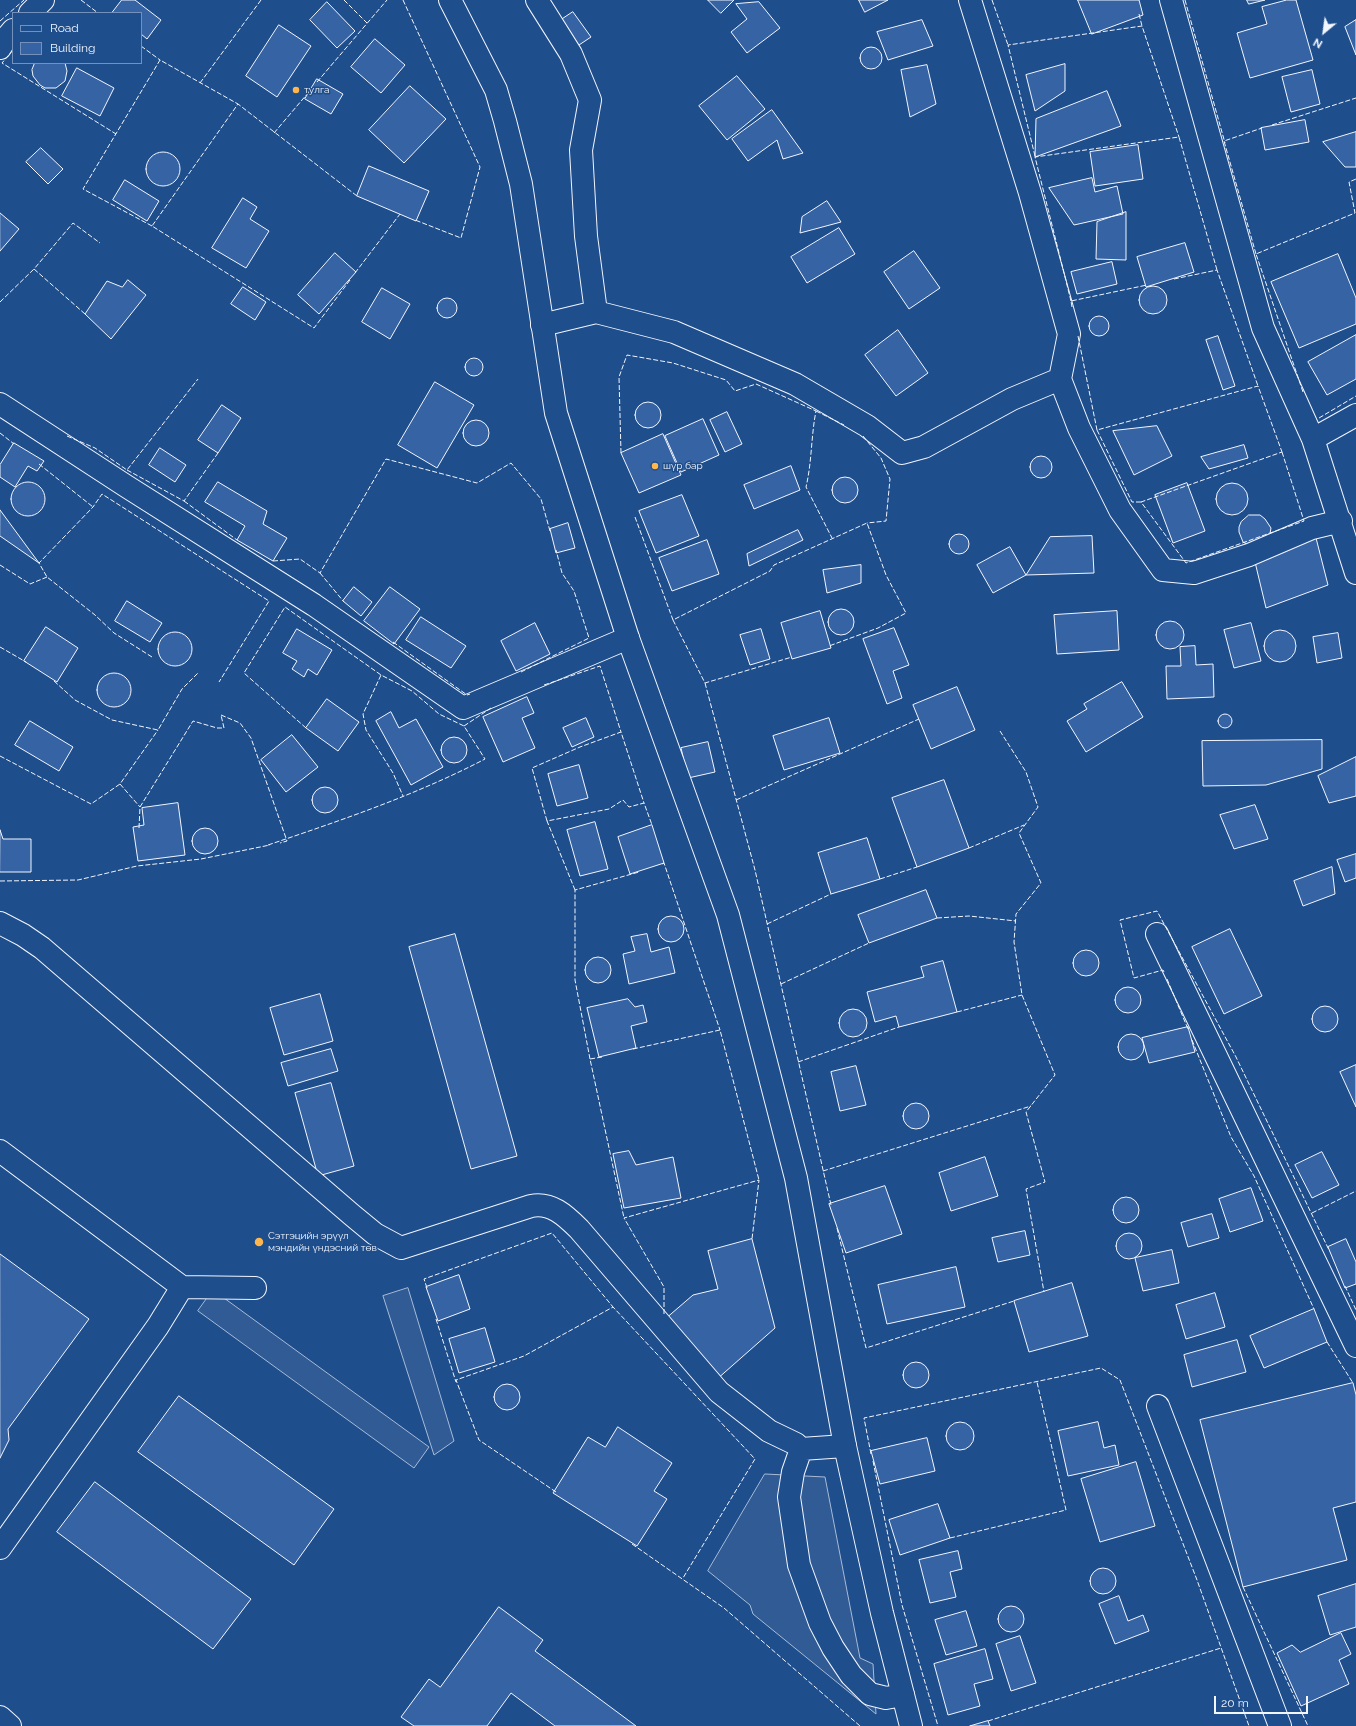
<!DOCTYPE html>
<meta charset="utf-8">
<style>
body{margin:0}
#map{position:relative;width:1356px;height:1726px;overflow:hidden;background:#1f4e8c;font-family:Raleway,sans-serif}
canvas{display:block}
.legend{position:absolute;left:12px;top:12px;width:130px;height:52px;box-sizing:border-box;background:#1f4e8c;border:1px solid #7391ba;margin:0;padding:5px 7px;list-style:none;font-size:12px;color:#f2f6ff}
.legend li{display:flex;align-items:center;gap:8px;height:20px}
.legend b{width:20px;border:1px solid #7391ba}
.north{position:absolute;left:1304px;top:12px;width:40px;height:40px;-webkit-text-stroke:3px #1f4e8c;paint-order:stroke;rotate:209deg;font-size:11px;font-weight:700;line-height:16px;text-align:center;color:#f2f6ff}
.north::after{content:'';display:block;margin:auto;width:14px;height:18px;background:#f2f6ff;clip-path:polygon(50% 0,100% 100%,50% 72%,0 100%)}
.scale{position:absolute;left:1214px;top:1696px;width:94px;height:18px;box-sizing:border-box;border:2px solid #f2f6ff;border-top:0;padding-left:5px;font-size:12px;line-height:14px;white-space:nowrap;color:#f2f6ff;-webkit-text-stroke:3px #1f4e8c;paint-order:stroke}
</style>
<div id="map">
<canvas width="1356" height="1726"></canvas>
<ul class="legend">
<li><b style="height:5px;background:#1f4e8c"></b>Road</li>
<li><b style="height:11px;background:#3563a3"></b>Building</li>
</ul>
<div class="north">N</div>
<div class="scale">20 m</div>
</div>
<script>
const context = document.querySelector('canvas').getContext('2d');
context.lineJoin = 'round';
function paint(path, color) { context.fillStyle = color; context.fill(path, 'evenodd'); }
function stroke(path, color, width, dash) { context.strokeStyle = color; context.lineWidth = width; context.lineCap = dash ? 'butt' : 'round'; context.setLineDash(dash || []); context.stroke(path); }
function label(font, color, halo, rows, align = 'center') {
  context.font = font + ' Raleway,sans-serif'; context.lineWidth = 3; context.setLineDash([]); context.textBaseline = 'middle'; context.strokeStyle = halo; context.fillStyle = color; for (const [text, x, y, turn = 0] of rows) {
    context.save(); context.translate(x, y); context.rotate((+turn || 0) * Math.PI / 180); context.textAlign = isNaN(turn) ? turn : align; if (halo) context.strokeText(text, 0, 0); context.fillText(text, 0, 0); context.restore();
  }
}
const built = new Path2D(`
 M408 1288 454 1441 434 1455 383 1296Z
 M213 1290 429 1447 414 1468 198 1311Z
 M765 1474 825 1477 860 1658 873 1664 876 1714 753 1614 750 1605 708 1571Z`);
paint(built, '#305b95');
stroke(built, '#a8bbd7', 1);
const building = new Path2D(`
 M122 0H135L161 20 147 39 141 34V13H112Z
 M708 0H734L721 13Z
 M859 0H888L865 12Z
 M1078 0H1139L1143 15 1092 34Z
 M1247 0H1265L1249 4Z
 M1287 0H1296L1313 60 1250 78 1237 33 1267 24 1262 7Z
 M327 2 355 31 337 48 310 20Z
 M759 2 780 28 747 53 731 32 747 19 736 4Z
 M573 12 591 37 576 47 558 22Z
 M922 20 933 46 888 60 877 32Z
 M1356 20V55L1345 27Z
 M279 25 311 46 277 97 246 76Z
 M375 39 405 65 381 93 351 67Z
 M860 58a11 11 0 1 1 22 0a11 11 0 1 1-22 0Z
 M35 63H65L67 71 65 81 56 88H45L40 85 33 76 32 70Z
 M1065 64V91L1035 111 1026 75Z
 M927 65 936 104 910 117 901 70Z
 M77 68 114 88 100 116 62 96Z
 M1312 70 1320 104 1291 112 1282 77Z
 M737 76 765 109 727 140 699 106Z
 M317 79 343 94 331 114 305 99Z
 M410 86 446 119 404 163 369 130Z
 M1107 91 1121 126 1035 157 1036 119Z
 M772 110 803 153 783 159 777 140 748 161 732 139Z
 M1305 120 1309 142 1265 150 1261 128Z
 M1356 132V167H1345L1323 142Z
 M1138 145 1143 179 1095 186 1090 152Z
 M41 148 63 169 48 184 26 162Z
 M146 169a17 17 0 1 1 34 0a17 17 0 1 1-34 0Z
 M369 166 429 191 416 221 357 196Z
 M1092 178 1095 192 1117 186 1123 214 1074 225 1049 188Z
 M125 180 159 201 147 221 113 200Z
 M243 198 257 207 250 219 269 231 246 268 212 248Z
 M827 201 841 222 800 233 802 217Z
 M1126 212V260L1096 259 1097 222Z
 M0 213 19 229 0 251Z
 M839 228 855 254 807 283 791 257Z
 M1185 243 1194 272 1146 287 1137 257Z
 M914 251 940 288 909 309 884 272Z
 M335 253 356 272 319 314 298 295Z
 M1338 254 1356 298V324L1299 348 1271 282Z
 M1112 262 1117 284 1077 294 1071 272Z
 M128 280 146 295 111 339 85 314 107 281 122 287Z
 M1139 300a14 14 0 1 1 28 0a14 14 0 1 1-28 0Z
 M243 287 266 302 255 320 231 304Z
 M382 288 410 304 390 339 362 322Z
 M437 308a10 10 0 1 1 20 0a10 10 0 1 1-20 0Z
 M1089 326a10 10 0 1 1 20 0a10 10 0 1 1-20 0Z
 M898 330 928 373 896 396 865 355Z
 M1356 335V379L1327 395 1308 362Z
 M1218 336 1235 386 1223 390 1206 340Z
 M465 367a9 9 0 1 1 18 0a9 9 0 1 1-18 0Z
 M435 382 474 405 437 468 398 445Z
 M635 415a13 13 0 1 1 26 0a13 13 0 1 1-26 0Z
 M222 405 241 418 218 453 198 440Z
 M727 412 742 444 725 452 710 420Z
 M703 419 719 455 681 472 665 436Z
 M463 433a13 13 0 1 1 26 0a13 13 0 1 1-26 0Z
 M1157 426 1172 456 1134 475 1113 431Z
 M663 434 681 475 639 493 621 453Z
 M14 443 44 461 37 471 28 466 15 487 0 477V465Z
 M1244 445 1248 458 1209 469 1201 457Z
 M160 448 186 465 175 482 149 465Z
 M1030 467a11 11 0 1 1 22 0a11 11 0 1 1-22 0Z
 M791 466 800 490 754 509 744 485Z
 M832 490a13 13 0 1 1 26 0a13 13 0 1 1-26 0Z
 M11 499a17 17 0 1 1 34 0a17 17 0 1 1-34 0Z
 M218 482 267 511 263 524 287 538 273 561 237 540 245 526 205 502Z
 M1187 483 1205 531 1173 543 1155 495Z
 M1216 499a16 16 0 1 1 32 0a16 16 0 1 1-32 0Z
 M682 495 699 536 656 553 639 511Z
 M0 510 39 563 0 536Z
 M1249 515H1260L1265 519 1271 528 1269 539 1247 544 1243 542 1239 532V527L1241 522Z
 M568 523 575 548 556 553 550 529Z
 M798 530 803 540 749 566 747 554Z
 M949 544a10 10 0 1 1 20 0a10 10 0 1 1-20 0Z
 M1315 534 1328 585 1266 608 1255 562Z
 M1092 536 1094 573 1026 575 1050 537Z
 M707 540 719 574 672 591 659 558Z
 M1010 547 1026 575 993 593 977 565Z
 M861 565V583L827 593 823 570Z
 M354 587 372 602 361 616 343 601Z
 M390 587 420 609 394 644 364 621Z
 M127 601 162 623 150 642 115 621Z
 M828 622a13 13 0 1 1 26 0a13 13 0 1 1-26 0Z
 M820 611 831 648 792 659 781 623Z
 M1117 611 1119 650 1057 654 1054 615Z
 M421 617 466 646 451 668 406 640Z
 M1156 635a14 14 0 1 1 28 0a14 14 0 1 1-28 0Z
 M535 623 550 654 516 671 501 641Z
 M1251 623 1261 661 1234 668 1224 630Z
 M46 627 78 648 57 682 24 661Z
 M894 628 909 665 893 671 902 698 887 704 863 639Z
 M297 629 332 650 317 675 308 669 304 677 292 669 297 661 283 653Z
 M761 629 770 659 750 665 740 635Z
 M1264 646a16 16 0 1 1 32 0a16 16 0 1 1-32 0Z
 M158 649a17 17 0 1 1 34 0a17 17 0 1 1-34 0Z
 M1338 633 1342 658 1317 663 1313 637Z
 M1195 646 1196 665 1213 664 1214 697 1167 699 1166 666H1181L1180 647Z
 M97 690a17 17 0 1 1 34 0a17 17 0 1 1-34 0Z
 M1122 682 1143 717 1086 752 1067 721 1087 709 1084 704Z
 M957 687 975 730 931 749 913 705Z
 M527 697 534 713 522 718 535 748 503 762 483 717Z
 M327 699 359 722 338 751 306 728Z
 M391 712 399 728 416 719 443 767 411 785 376 721Z
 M1218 721a7 7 0 1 1 14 0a7 7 0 1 1-14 0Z
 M586 718 594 737 572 747 563 728Z
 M829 718 840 753 784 770 773 736Z
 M30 721 73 747 59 771 15 745Z
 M292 735 318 767 286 792 261 760Z
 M441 750a13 13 0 1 1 26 0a13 13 0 1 1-26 0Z
 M1322 740V769L1266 785 1203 786 1202 741Z
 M708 742 715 772 688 778 681 748Z
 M1356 757V796L1329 803 1318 776Z
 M579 765 588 798 557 806 548 774Z
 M944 780 969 848 917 867 892 798Z
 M312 800a13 13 0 1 1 26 0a13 13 0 1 1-26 0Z
 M178 803 185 855 138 861 133 827 144 825 142 808Z
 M1255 805 1268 839 1234 849 1220 815Z
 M595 822 608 869 580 876 567 830Z
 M652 825 664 863 630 874 618 837Z
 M192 841a13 13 0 1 1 26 0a13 13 0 1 1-26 0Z
 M0 830 3 839H31V872H0Z
 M867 838 880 879 831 894 818 853Z
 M1356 854V878L1345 882 1337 860Z
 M1332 867 1335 894 1303 906 1294 881Z
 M926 890 937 918 869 943 858 915Z
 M658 929a13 13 0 1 1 26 0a13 13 0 1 1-26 0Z
 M1230 929 1262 996 1224 1014 1192 947Z
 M455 934 517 1156 471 1169 409 947Z
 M647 934 651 952 669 947 675 973 629 984 623 954 635 951 631 937Z
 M1073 963a13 13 0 1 1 26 0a13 13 0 1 1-26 0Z
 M585 970a13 13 0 1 1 26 0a13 13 0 1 1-26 0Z
 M943 961 957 1012 899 1027 896 1016 875 1022 867 992 924 977 921 967Z
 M1115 1000a13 13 0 1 1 26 0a13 13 0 1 1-26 0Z
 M320 994 333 1041 284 1055 270 1008Z
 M628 999 635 1007 643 1005 647 1022 631 1026 636 1048 599 1057 587 1008Z
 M1312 1019a13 13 0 1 1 26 0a13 13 0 1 1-26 0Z
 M839 1023a14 14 0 1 1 28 0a14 14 0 1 1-28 0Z
 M1188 1027 1195 1052 1149 1063 1142 1038Z
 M1118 1047a13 13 0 1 1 26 0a13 13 0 1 1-26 0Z
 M331 1049 338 1071 288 1086 281 1063Z
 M1356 1065V1107L1340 1072Z
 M856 1066 866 1105 840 1111 831 1072Z
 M331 1083 354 1166 318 1176 295 1093Z
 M903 1116a13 13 0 1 1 26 0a13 13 0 1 1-26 0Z
 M629 1151 636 1165 673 1157 681 1198 624 1208 613 1154Z
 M1322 1152 1339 1185 1312 1198 1295 1165Z
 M985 1157 998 1196 951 1211 939 1173Z
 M885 1186 902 1234 846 1253 829 1204Z
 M1251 1188 1263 1221 1230 1232 1219 1199Z
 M1113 1210a13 13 0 1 1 26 0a13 13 0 1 1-26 0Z
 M1212 1214 1219 1238 1188 1247 1181 1223Z
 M1025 1231 1030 1255 998 1262 992 1238Z
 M1116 1246a13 13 0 1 1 26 0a13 13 0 1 1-26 0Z
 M752 1239 775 1328 716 1380 664 1320 693 1295 718 1289 708 1251Z
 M1346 1239 1356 1262V1284L1345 1288 1328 1247Z
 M1172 1250 1179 1283 1143 1291 1135 1258Z
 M0 1254 89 1319 8 1429 9 1440 0 1458Z
 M956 1267 965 1307 887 1324 878 1285Z
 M459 1275 470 1309 438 1321 426 1287Z
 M1072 1283 1088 1336 1029 1352 1014 1301Z
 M1215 1293 1225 1327 1186 1339 1176 1305Z
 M1314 1309 1327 1342 1264 1368 1250 1336Z
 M485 1328 495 1362 459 1373 449 1339Z
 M1237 1340 1246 1372 1192 1387 1184 1355Z
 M903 1375a13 13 0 1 1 26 0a13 13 0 1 1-26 0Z
 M1353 1383 1356 1395V1502L1333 1508 1347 1560 1243 1587 1200 1420Z
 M494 1397a13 13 0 1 1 26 0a13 13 0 1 1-26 0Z
 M179 1396 334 1509 294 1565 138 1452Z
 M946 1436a14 14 0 1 1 28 0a14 14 0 1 1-28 0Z
 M1098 1422 1104 1448 1115 1445 1119 1465 1068 1476 1058 1431Z
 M618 1427 672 1463 654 1491 667 1499 637 1546 553 1493 588 1437 605 1447Z
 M927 1438 935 1471 880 1484 871 1451Z
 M1136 1462 1155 1526 1100 1542 1081 1479Z
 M95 1482 251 1599 213 1649 57 1532Z
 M938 1504 950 1538 900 1555 889 1520Z
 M958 1551 962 1569 950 1572 956 1597 930 1603 919 1560Z
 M1090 1581a13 13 0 1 1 26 0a13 13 0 1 1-26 0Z
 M1356 1584V1627L1330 1635 1318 1596Z
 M1119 1596 1128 1621 1143 1615 1149 1631 1115 1644 1099 1604Z
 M998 1619a13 13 0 1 1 26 0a13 13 0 1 1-26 0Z
 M499 1607 543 1640 535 1651 636 1726H555L511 1693 487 1726H414L401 1717 429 1679 440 1687Z
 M966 1611 977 1646 946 1655 935 1620Z
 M1341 1633 1351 1654 1339 1660 1349 1684 1301 1706 1277 1653 1292 1645 1300 1652Z
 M1020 1636 1036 1683 1011 1691 996 1644Z
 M985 1649 993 1679 974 1684 980 1706 948 1715 934 1664Z
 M988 1721 990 1726H970Z`);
paint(building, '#3563a3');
stroke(building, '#f2f6ff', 1);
const minor = new Path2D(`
 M537 0 571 54 590 100 581 150 586 236 596 312
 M970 0 1030 193 1069 334 1060 379 1079 428 1120 510 1163 570 1194 573 1249 555 1312 528 1341 521
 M1171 0 1263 328 1313 439 1356 573
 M30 13 43 0
 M0 48 6 38 13 30
 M542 325 596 312 674 332 795 384 867 426 902 453 924 447 1012 399 1060 379
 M0 404 126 486 314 605 463 708 628 638
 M1313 439 1356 415
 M0 923 23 935 42 948 352 1215 375 1234 401 1248 531 1206C551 1202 565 1215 579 1229L719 1392 769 1431 796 1444 801 1449 845 1446
 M1157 934 1356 1346
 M0 1151 182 1287 255 1288
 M1158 1406 1280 1726
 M801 1449 793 1472 789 1497 799 1565 820 1623 833 1648 851 1675 870 1694 886 1698 903 1695
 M0 1548 158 1326 182 1287
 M0 1717 10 1726`);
const major = new Path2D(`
 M450 0 496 90 505 121 521 184 556 413 628 638 728 915 796 1178 845 1446 882 1613 911 1726`);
stroke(minor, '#f2f6ff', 24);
stroke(major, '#f2f6ff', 24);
stroke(minor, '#1f4e8c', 22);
stroke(major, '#1f4e8c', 22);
stroke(new Path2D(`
 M81 0 98 13
 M344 0 367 23
 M403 0 480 167 461 238 415 220
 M992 0 1008 45
 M1185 0 1225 143
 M1139 14 1142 26
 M0 21 24 0
 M141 46 160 60
 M13 50 2 63 116 134
 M317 82 387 0
 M200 83 261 0
 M1272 125 1356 98
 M274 133 308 93
 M1035 156 1008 45 1142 26 1179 137
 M152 226 83 189 160 60 238 104
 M1256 254 1224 141 1262 128
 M355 273 400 214 401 215
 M1174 279 1217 270 1258 386
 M350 280 314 328 152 226 238 104 357 196
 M1071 301 1035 157 1179 137 1217 270
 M0 302 34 269
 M1072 307 1071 301 1147 285
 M85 314 34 269 73 223 100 243
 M1078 336 1097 430
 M1303 392 1256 254 1355 213 1349 182 1356 179
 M816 411 844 425
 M1319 418 1356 396
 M0 433 14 444
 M67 436 95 448 127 470 198 379
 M863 436 881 458 890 479 886 521 867 523
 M1282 452 1304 521 1186 563 1141 502Z
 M621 453 619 377 627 355 673 363 726 380 735 391 756 384 816 411C811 436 812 462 806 487L832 538
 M39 464 93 507
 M127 470 184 501 218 453
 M184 501 237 540
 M1141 502H1132L1097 430 1258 386 1282 452
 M635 517 673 620 770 571 774 565 867 523 886 575 906 613 878 628 829 646
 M273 561 300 559 320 573 386 459 477 483 511 463 541 499 550 531
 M0 565 30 584 47 577
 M320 573 344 602
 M673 620 705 683 792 657
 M393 642 467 695 470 694
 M0 647 26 662
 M152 657 114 633 95 615 47 577 39 563 93 507 102 494 269 601 219 682
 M521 672 589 638 574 591 562 573 556 550
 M54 681 75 700 112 720 158 730 182 689 198 673
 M705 683 755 870 831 1205
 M544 685 600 666 621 732
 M221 715 240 723 251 738 287 841 280 843
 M464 726 491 708
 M306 728 244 673 285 607 381 675
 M1000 731 1026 772 1038 807 1019 833 1041 883 1016 914 1014 942 1022 995 1055 1075 1026 1112 1045 1182 1026 1189 1044 1292
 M0 756 91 804 120 784 158 730
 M120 784 140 807
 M736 800 919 719
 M547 821 532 768 580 747 621 732 644 803
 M139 828 140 807 193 721 217 728H224L221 715
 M268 845C342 820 416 795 485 759L464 726 439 714 412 691 381 675 363 714 366 730 393 773 403 796
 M969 848 1024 825
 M662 864 664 863 720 1030
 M880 879 917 867
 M0 881 78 880 137 866 201 859 270 845
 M575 890 547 821 609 809 623 800 629 807 644 803 652 825
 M937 918 969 916 1016 921
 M767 924 831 894
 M1164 972 1163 970 1134 978 1120 920 1157 911 1236 1057 1329 1250
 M1167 979 1188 1029
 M781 984 869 943
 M957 1012 1022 995
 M1192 1040 1231 1137 1254 1176 1314 1309
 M633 1049 720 1030 759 1180
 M602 1057 590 1059 624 1218
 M590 1059 575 980V890L639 872
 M798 1062 899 1027
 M823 1171 1031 1106
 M1312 1213 1356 1191
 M837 1228 866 1348 1014 1301
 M1345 1286 1356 1310
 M427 1288 424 1279 552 1233 613 1307
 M664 1314V1287L624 1218 759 1180 752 1239
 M436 1319 456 1382
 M1327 1342 1353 1383
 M871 1454 864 1418 1101 1368 1120 1380 1197 1580 1249 1726
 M873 1461 902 1605 938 1726
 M556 1492 479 1440 456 1380 524 1356 613 1307 755 1459 683 1578
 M950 1538 1066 1510 1037 1382
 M632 1544 724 1608 860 1726
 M1243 1587 1308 1726
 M988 1721 1221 1648`), '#f2f6ff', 1, [5, 2]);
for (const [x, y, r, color] of [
 [296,90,4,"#ffb74d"],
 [655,466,4,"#ffb74d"],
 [259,1242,5,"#ffb74d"]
]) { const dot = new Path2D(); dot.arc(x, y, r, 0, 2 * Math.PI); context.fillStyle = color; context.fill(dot); stroke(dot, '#1f4e8c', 1.5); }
label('10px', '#f2f6ff', '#1f4e8c', [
 ["тулга",304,90],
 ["шүр бар",663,466],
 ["Сэтгэцийн эрүүл",268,1236],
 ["мэндийн үндэсний төв",268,1248]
], 'left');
</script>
